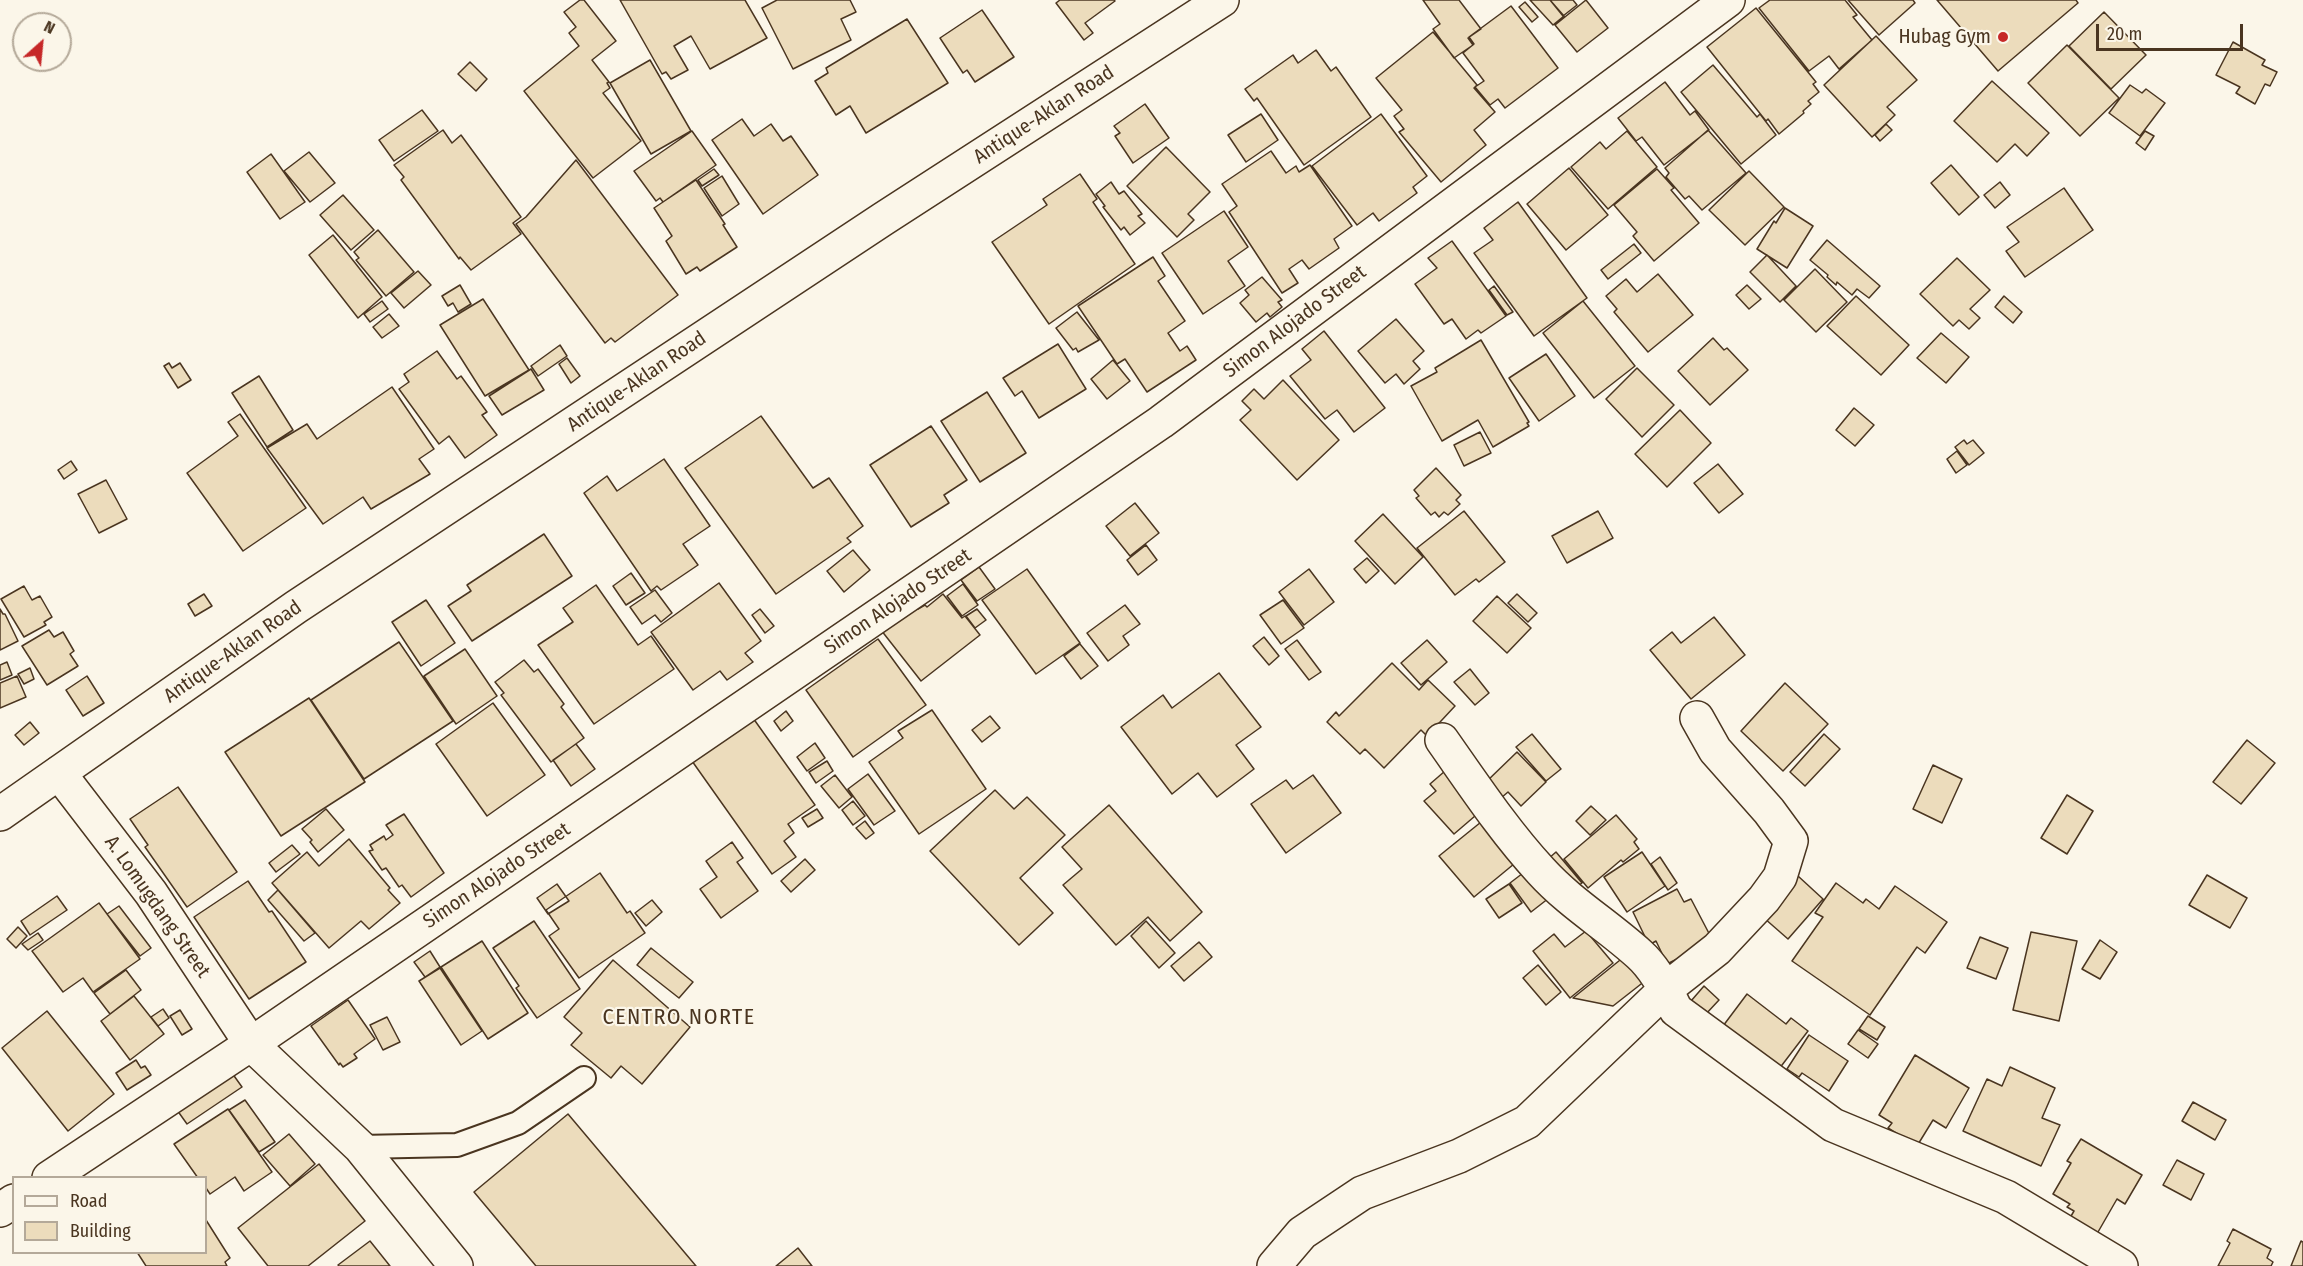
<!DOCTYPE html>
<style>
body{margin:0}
#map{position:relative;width:2303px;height:1266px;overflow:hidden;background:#fbf6e9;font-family:"Fira Sans Condensed",sans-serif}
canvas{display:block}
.legend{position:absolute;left:12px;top:1176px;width:195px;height:78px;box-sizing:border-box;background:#fbf6e9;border:2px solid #b4a999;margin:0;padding:8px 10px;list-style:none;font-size:18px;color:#4a3520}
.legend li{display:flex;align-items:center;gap:12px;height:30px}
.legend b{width:30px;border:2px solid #b4a999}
.north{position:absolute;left:12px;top:12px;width:60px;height:60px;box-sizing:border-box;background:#fbf6e9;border:2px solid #b4a999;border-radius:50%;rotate:27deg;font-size:16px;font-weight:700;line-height:24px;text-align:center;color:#4a3520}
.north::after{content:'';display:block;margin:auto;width:21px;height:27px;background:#c62828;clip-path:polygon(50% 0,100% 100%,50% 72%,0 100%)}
.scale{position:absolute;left:2096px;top:24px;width:147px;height:27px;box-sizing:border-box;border:3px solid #4a3520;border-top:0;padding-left:8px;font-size:18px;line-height:21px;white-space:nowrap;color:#4a3520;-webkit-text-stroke:4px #fbf6e9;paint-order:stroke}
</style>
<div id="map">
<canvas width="2303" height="1266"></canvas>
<ul class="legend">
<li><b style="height:8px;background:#fbf6e9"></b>Road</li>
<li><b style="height:16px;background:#ecdcbc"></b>Building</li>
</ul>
<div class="north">N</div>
<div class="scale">20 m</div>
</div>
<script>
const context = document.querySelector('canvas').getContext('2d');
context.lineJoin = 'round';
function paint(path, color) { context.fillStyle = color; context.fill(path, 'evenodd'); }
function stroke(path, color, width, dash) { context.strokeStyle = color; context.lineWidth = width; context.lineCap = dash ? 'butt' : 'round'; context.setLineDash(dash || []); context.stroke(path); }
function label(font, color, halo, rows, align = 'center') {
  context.font = font + ' "Fira Sans Condensed",sans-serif'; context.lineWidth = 4.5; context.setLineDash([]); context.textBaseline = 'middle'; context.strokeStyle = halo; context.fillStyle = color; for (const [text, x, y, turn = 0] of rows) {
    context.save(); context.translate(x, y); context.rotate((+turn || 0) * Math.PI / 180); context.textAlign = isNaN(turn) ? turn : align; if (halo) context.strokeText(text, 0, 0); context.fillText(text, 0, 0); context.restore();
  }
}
const building = new Path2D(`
 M580 0H584L616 41 592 60 609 82 607 83 610 88 603 93 641 141 593 178 524 91 579 46 569 33 576 27 564 12Z
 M620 0H745L767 38 710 69 691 36 674 46 688 70 671 79 666 72 662 74Z
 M777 0H850L856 12 841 19 851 40 793 69 762 8Z
 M1060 0H1114L1115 1 1085 23 1093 33 1084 40 1056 3Z
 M1423 0H1459L1481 29 1468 38 1473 45 1454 58 1433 29 1440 24Z
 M1530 0H1550L1564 16 1553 25Z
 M1550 0H1573L1577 5 1563 16Z
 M1586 0 1608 28 1577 52 1555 25Z
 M1770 0H1845L1857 15 1853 17 1872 40 1839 69 1829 56 1809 71 1759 8Z
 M1848 0H1913L1915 3 1879 35Z
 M1937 0H2076L2078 3 1998 71Z
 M1525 2 1538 17 1532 22 1519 7Z
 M1511 6 1558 68 1505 108 1498 99 1490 105 1475 87 1484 81 1463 53 1474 44 1469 37Z
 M1756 8 1816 82 1813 84 1819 92 1808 101 1811 104 1803 111 1804 113 1779 134 1768 119 1766 121 1707 47Z
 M982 10 1014 57 975 82 967 70 963 73 940 38Z
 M2104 12 2146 55 2111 89 2069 46Z
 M907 19 948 83 866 133 850 106 836 115 815 81 828 73 826 68Z
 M1433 32 1477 85 1474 88 1495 112 1474 130 1486 145 1441 182 1399 132 1404 129 1394 116 1402 110 1376 78Z
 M1876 36 1917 80 1887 107 1895 115 1872 137 1824 85Z
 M2233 42 2265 60 2262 65 2277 72 2270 86 2265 84 2255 104 2236 93 2240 87 2216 75Z
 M2067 45 2119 98 2080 136 2028 83Z
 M1316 50 1331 71 1336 67 1371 117 1304 165 1257 98 1254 101 1245 89 1293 55 1298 63Z
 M650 60 691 131 651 154 610 83Z
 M470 62 487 79 476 91 458 74Z
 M1713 65 1757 117 1760 114 1776 135 1741 164 1681 92Z
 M1992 81 2049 133 2027 156 2015 144 1997 162 1954 121Z
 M1665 82 1690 115 1695 111 1709 130 1664 165 1642 137 1636 141 1618 118Z
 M2130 85 2142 93 2146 89 2165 103 2140 136 2109 113Z
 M1145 104 1169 138 1133 163 1115 136 1120 133 1114 126Z
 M422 110 438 131 394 161 379 140Z
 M1261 114 1278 140 1246 162 1228 135Z
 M1381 114 1427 176 1413 187 1417 193 1379 221 1373 213 1357 225 1312 166Z
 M742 119 754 136 771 124 783 141 791 136 818 175 763 214 712 140Z
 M1886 124 1892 130 1880 141 1875 135Z
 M443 130 452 143 461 135 521 217 513 223 521 234 471 270 460 257 459 259 401 180 404 177 394 165Z
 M1708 130 1746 173 1702 210 1689 196 1685 199 1666 177 1669 173 1665 168Z
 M692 131 716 165 663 202 660 198 656 201 634 171Z
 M1627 131 1657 167 1608 209 1571 167 1600 142 1606 149Z
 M2145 131 2154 136 2145 150 2136 143Z
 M1166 147 1210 192 1188 214 1194 220 1177 237 1127 186Z
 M1271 151 1286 173 1296 166 1299 172 1310 165 1352 226 1334 239 1339 248 1309 269 1302 260 1289 269 1298 283 1282 293 1229 212 1237 206 1222 184Z
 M309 152 335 183 310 202 284 171Z
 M271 154 305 202 280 219 247 172Z
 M576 160 678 295 615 342 611 338 605 343 516 224 526 217Z
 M1951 165 1979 197 1959 215 1931 183Z
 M1569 168 1608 215 1566 250 1527 204Z
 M714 169 719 175 702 186 698 180Z
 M1657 169 1674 188 1671 190 1699 223 1654 261 1633 236 1637 232 1614 205Z
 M1749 171 1784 207 1745 245 1709 210Z
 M1080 174 1097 199 1093 202 1135 264 1049 324 992 242 1047 205 1043 199Z
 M722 176 739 204 722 216 704 188Z
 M696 180 725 224 723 225 737 247 700 271 697 267 686 274 666 241 672 236 654 208Z
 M1111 182 1119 194 1124 191 1142 214 1138 216 1145 223 1130 235 1124 227 1121 230 1103 207 1105 206 1096 194Z
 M2000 182 2010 195 1995 208 1984 195Z
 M2064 188 2093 230 2025 277 2006 251 2019 242 2007 227Z
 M343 195 374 230 351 250 320 215Z
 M1518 202 1587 298 1534 336 1474 253 1493 240 1484 228Z
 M1785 208 1813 226 1787 268 1757 249 1774 221 1776 223Z
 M1224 211 1248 247 1228 261 1245 286 1203 314 1162 253Z
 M378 230 414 272 386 296 356 260 359 258 354 252Z
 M333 235 382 297 358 318 309 255Z
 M1827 240 1880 286 1869 298 1857 289 1852 295 1837 282 1836 285 1827 277 1828 275 1810 260Z
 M1452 241 1506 316 1481 333 1478 330 1466 339 1452 319 1444 324 1415 284 1437 268 1428 258Z
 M1634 244 1641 253 1608 279 1601 270Z
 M1767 255 1796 286 1780 302 1750 272Z
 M1153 257 1165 276 1158 281 1185 321 1168 333 1180 351 1187 346 1196 360 1147 392 1125 359 1117 364 1078 306Z
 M1957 258 1990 290 1970 309 1980 318 1969 329 1959 320 1953 326 1920 294Z
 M1815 269 1847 302 1816 332 1784 300Z
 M418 271 431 285 404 308 391 293Z
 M1658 274 1693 315 1648 352 1614 312 1617 309 1606 296 1626 279 1637 292Z
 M1262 277 1282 300 1278 302 1282 307 1270 317 1267 313 1256 322 1240 303 1249 295 1245 290Z
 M460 285 471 304 458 312 453 303 448 306 442 296Z
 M1747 285 1761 299 1749 309 1736 295Z
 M1494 286 1513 312 1507 315 1489 290Z
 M1856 296 1909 345 1881 375 1827 326Z
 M2004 296 2022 312 2013 323 1995 307Z
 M483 299 529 370 485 396 440 325Z
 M382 301 388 309 370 322 364 314Z
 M1583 301 1635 366 1594 398 1543 333Z
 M1077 312 1099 340 1078 352 1076 348 1073 350 1056 328Z
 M389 314 399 326 382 338 373 327Z
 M1396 319 1424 351 1413 361 1420 369 1404 384 1396 374 1385 383 1358 351Z
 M1324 331 1385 408 1354 432 1337 410 1325 419 1290 376 1311 360 1302 349Z
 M1941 333 1969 357 1946 383 1917 358Z
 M1713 338 1724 350 1727 348 1748 370 1710 405 1678 371Z
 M1481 340 1529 422 1527 423 1529 426 1493 447 1478 420 1442 441 1411 386 1437 372 1435 368Z
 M1058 344 1086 389 1039 418 1022 391 1015 396 1003 378Z
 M560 345 567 356 538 376 531 366Z
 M437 351 457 379 461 376 487 412 482 415 497 435 465 458 449 436 439 444 399 389 409 382 404 374Z
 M1546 354 1575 396 1539 421 1509 378Z
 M567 358 580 376 571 383 559 364Z
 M1113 360 1130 381 1107 399 1091 379Z
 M169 363 172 368 180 363 191 380 178 388 164 366Z
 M1637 368 1674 405 1642 437 1606 399Z
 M531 369 544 390 502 415 489 396Z
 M259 376 293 430 267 447 232 393Z
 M1283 380 1339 440 1297 480 1240 420 1251 410 1242 401 1254 389 1264 399Z
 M392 387 434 449 419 459 430 474 371 509 363 497 323 524 267 448 307 424 317 439Z
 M987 392 1026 453 980 482 941 421Z
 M1854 408 1874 425 1855 446 1836 430Z
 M1680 410 1711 443 1667 487 1635 454Z
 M240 414 306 508 243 551 187 473 238 436 228 422Z
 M761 416 813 488 829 478 863 526 847 538 851 542 776 594 685 468Z
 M931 426 967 480 944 495 949 503 911 527 870 465Z
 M1480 432 1491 453 1464 466 1454 445Z
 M1964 440 1967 444 1973 440 1984 453 1969 465 1955 447Z
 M1957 451 1967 465 1956 473 1947 459Z
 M664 459 710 526 683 544 698 565 661 590 657 586 651 591 584 493 607 476 617 491Z
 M71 461 77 470 64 479 58 470Z
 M1718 464 1743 494 1719 513 1694 483Z
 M1436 468 1461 495 1456 500 1460 504 1448 515 1444 512 1439 517 1435 512 1431 515 1416 498 1419 496 1414 490Z
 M106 480 127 519 99 533 78 494Z
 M1135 503 1159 533 1130 556 1106 526Z
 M1464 511 1505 562 1479 582 1476 579 1455 595 1417 548Z
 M1598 511 1613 538 1567 563 1552 536Z
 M1383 514 1423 557 1395 584 1355 541Z
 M544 534 572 576 472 641 448 606 471 591 467 585Z
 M1146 545 1157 560 1138 575 1127 560Z
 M853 550 870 570 844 592 827 571Z
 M1367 558 1379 571 1366 583 1354 569Z
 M979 567 995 589 977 601 961 580Z
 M1027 569 1080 643 1036 674 982 600Z
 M1309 569 1334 602 1304 625 1279 592Z
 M631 573 645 593 626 605 613 586Z
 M719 583 761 641 745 653 753 662 727 680 720 671 693 690 651 632Z
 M963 584 978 605 962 616 947 596Z
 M596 585 638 645 651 636 674 669 594 724 538 645 573 622 563 608Z
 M24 586 32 600 40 596 52 617 44 622 46 625 24 637 1 599Z
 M655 590 672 613 661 622 655 615 642 624 630 607Z
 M204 594 212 606 195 616 188 604Z
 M943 594 962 618 965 616 980 635 921 681 881 630 914 604 918 609 925 605 927 607Z
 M1517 594 1537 613 1528 622 1508 603Z
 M1497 596 1531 628 1507 653 1473 621Z
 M426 600 455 643 421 666 392 622Z
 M1283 600 1304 628 1281 644 1260 615Z
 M1125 605 1140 624 1123 636 1129 645 1108 661 1087 633Z
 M0 609 3 614H5L18 641 0 650Z
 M760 609 774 626 765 633 752 615Z
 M977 609 986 620 975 628 966 616Z
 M1714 617 1745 655 1691 699 1650 650 1672 632 1681 643Z
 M49 630 54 637 63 632 74 651 70 654 78 666 47 685 22 646Z
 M1264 637 1279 656 1269 665 1253 646Z
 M878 639 926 705 853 757 806 690Z
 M1297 640 1321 672 1309 680 1285 649Z
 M1427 640 1447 662 1421 685 1401 663Z
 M399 642 453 721 364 779 311 700Z
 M1080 644 1098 666 1081 679 1064 656Z
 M465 649 497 696 456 724 424 676Z
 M524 660 534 672 538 669 564 704 561 707 584 738 551 762 501 695 504 693 495 682Z
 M7 662 12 675 0 680V665Z
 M1392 663 1419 690 1428 680 1455 706 1427 736 1421 730 1384 768 1365 749 1360 754 1327 722 1336 712 1339 716Z
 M30 668 34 679 24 684 18 674Z
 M1470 669 1489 693 1475 705 1454 682Z
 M1219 673 1261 727 1236 745 1254 769 1217 797 1198 773 1172 794 1121 727 1163 695 1172 708Z
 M17 676 26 697 0 708V683Z
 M87 676 104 703 83 716 66 690Z
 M1785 683 1828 724 1783 771 1741 731Z
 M309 698 365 782 281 836 225 752Z
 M493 703 545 775 487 816 436 744Z
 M932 710 986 789 919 834 869 762 903 738 898 731Z
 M786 711 793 721 781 731 774 721Z
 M990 716 1000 728 982 742 972 730Z
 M753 718 815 805 788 824 794 833 784 841 796 857 772 874 692 761Z
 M30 722 39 733 24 745 15 735Z
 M1532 734 1561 769 1546 781 1516 747Z
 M1824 734 1840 749 1805 786 1790 772Z
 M2247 740 2275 763 2241 804 2213 782Z
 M815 743 825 758 807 771 797 757Z
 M576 744 595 769 571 786 553 760Z
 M1517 752 1546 782 1521 806 1508 792 1501 798 1486 782Z
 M827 761 833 771 816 783 809 772Z
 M1933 765 1962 779 1942 823 1913 809Z
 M1445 771 1482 810 1454 834 1424 801 1436 791 1430 784Z
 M868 774 895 811 874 825 848 789Z
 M835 775 852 797 839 808 821 786Z
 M1313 775 1341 813 1286 853 1251 804 1286 780 1293 789Z
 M178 787 237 872 187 907 145 847 148 845 130 819Z
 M995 790 1014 809 1027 797 1065 835 1020 878 1053 913 1019 945 930 851Z
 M2067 795 2093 811 2067 854 2041 838Z
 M853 801 865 816 853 825 842 810Z
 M1109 805 1202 912 1170 941 1148 917 1116 945 1063 885 1082 869 1062 847Z
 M1591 806 1606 820 1590 835 1576 821Z
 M326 809 344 830 318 852 310 842 312 840 302 829Z
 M817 809 823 818 808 827 802 818Z
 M404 814 444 873 411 897 402 885 399 887 386 868 382 870 369 851 373 850 370 845 384 836 386 840 393 835 386 825Z
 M1616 815 1637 839 1634 842 1639 849 1623 862 1621 860 1588 888 1564 859Z
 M1486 818 1520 859 1474 897 1439 856Z
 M865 821 874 833 866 839 856 828Z
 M349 839 390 888 388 890 400 903 369 929 361 921 329 948 272 883 307 852 319 866Z
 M732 842 743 858 737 862 758 891 721 918 700 889 717 877 706 861Z
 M292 845 300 854 276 872 269 863Z
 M1556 852 1582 883 1573 889 1548 859Z
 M1642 852 1665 886 1627 912 1604 877Z
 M1660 857 1677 883 1668 890 1651 864Z
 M805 859 815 870 791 892 781 881Z
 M1527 870 1549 898 1531 912 1510 883Z
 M600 873 627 913 630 911 645 933 579 978 549 936 559 929 546 910Z
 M2207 875 2247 898 2230 928 2189 905Z
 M1798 876 1823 899 1788 939 1764 918Z
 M248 881 269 912 272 911 306 962 249 999 194 917Z
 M1836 883 1863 903 1866 899 1879 909 1895 886 1947 922 1925 953 1917 947 1870 1015 1792 961 1823 917 1815 913Z
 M557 884 569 901 548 914 537 898Z
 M1509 884 1522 903 1499 918 1486 899Z
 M1677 889 1684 902 1691 899 1713 941 1667 964 1656 941 1649 945 1633 912Z
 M278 890 315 933 304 941 268 900Z
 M57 896 67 910 30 935 21 921Z
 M652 900 662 912 646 926 635 913Z
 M99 903 140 959 93 992 83 978 63 992 32 951Z
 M119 906 151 948 140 956 107 914Z
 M534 921 580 989 537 1018 516 988 519 986 493 948Z
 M1146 921 1175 953 1159 968 1131 936Z
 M18 927 27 936 16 948 7 939Z
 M1586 931 1613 963 1570 998 1533 951 1554 934 1565 947Z
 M2031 932 2077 941 2059 1021 2013 1010Z
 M38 933 43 940 28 950 22 944Z
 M1980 937 2008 948 1996 979 1967 968Z
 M2100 940 2117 952 2100 979 2082 969Z
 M482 941 528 1013 488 1039 441 967Z
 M1199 942 1212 957 1184 981 1171 966Z
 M651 948 693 982 679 998 637 965Z
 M430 951 440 967 425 977 414 962Z
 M1630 952 1650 977 1613 1006 1573 998Z
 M613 960 690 1027 642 1084 621 1066 611 1078 571 1045 582 1033 564 1017Z
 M1538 965 1561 992 1546 1005 1523 978Z
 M440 968 482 1031 461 1045 419 981Z
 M126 970 141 990 110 1014 94 993Z
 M1704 986 1719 1000 1705 1015 1691 1001Z
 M1747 994 1786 1024 1791 1018 1808 1031 1779 1069 1723 1026Z
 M134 996 164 1034 130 1060 101 1021Z
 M348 1000 375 1039 354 1054 357 1058 343 1067 340 1063 339 1065 311 1026Z
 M163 1009 169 1018 158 1026 151 1017Z
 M180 1010 192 1029 182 1035 170 1016Z
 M47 1011 114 1094 68 1131 2 1048Z
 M1868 1016 1885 1027 1877 1040 1859 1029Z
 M387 1017 400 1042 383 1050 370 1025Z
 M1858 1030 1878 1044 1868 1058 1848 1044Z
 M1809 1035 1848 1061 1829 1091 1802 1073 1799 1077 1787 1069Z
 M1915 1055 1969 1088 1946 1128 1933 1120 1917 1146 1888 1128 1892 1123 1879 1115Z
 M136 1060 141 1068 145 1066 151 1075 127 1090 116 1073Z
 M2010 1067 2055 1088 2042 1118 2060 1125 2041 1166 1963 1131 1987 1079 2002 1086Z
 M232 1073 242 1087 187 1124 177 1110Z
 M245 1100 275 1142 259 1152 229 1110Z
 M2193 1102 2226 1120 2215 1140 2182 1121Z
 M228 1109 272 1172 244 1191 235 1177 210 1194 206 1188V1178H198L174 1144Z
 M568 1114 696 1266H536L474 1192Z
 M289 1134 315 1164 290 1186 263 1155Z
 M2081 1139 2142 1175 2125 1204 2117 1199 2094 1239 2067 1223 2074 1211 2067 1207 2070 1204 2053 1194 2071 1163 2067 1161Z
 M2177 1160 2204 1174 2191 1200 2163 1185Z
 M319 1164 365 1221 308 1266H268L238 1228Z
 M206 1220 230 1258 225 1262 227 1266H146L137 1252H206Z
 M2233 1229 2271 1249 2267 1258 2273 1262 2271 1266H2218L2230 1243 2227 1241Z
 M370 1241 390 1266H339L338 1265Z
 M2301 1241 2303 1242V1266H2291Z
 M798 1248 812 1266H776Z`);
paint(building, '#ecdcbc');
stroke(building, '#4a3520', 1.5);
const lane = new Path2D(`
 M360 1147 457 1145 518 1123 584 1078`);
const street = new Path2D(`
 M1442 740C1473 784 1504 831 1541 871 1570 903 1607 925 1639 954 1655 968 1667 991 1676 1010L1833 1125 2006 1197 2121 1266
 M251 1044 360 1147 456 1266
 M49 1178 251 1044 1161 422 1728 0
 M0 1210 14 1201
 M1274 1266 1302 1233 1362 1193 1459 1156 1527 1122 1666 989 1717 949 1764 899 1780 877 1791 841 1769 811 1715 750 1697 718`);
const secondary = new Path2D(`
 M59 773 151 893 251 1044`);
const primary = new Path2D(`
 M0 814 296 607 883 219 1222 0`);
stroke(lane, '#4a3520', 26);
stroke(street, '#4a3520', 36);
stroke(secondary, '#4a3520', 36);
stroke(primary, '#4a3520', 36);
stroke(lane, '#fbf6e9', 22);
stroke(street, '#fbf6e9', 33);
stroke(secondary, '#fbf6e9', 33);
stroke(primary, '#fbf6e9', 33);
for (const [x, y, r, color] of [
 [2003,37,6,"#c62828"]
]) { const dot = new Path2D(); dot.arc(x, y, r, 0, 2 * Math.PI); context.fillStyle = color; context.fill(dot); stroke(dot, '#fbf6e9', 2); }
label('20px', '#4a3520', '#fbf6e9', [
 ["Hubag Gym",1991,37]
], 'right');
label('20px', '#4a3520', '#fbf6e9', [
 ["Antique-Aklan Road",1044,115,-33],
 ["Simon Alojado Street",1295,322,-37],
 ["Antique-Aklan Road",637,382,-34],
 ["Simon Alojado Street",898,602,-34],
 ["Antique-Aklan Road",233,652,-35],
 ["Simon Alojado Street",497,876,-34],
 ["A. Lomugdang Street",157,907,55]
]);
context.letterSpacing = '1.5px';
label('22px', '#4a3520', '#fbf6e9', [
 ["CENTRO NORTE",679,1018]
]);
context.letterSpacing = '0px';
</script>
